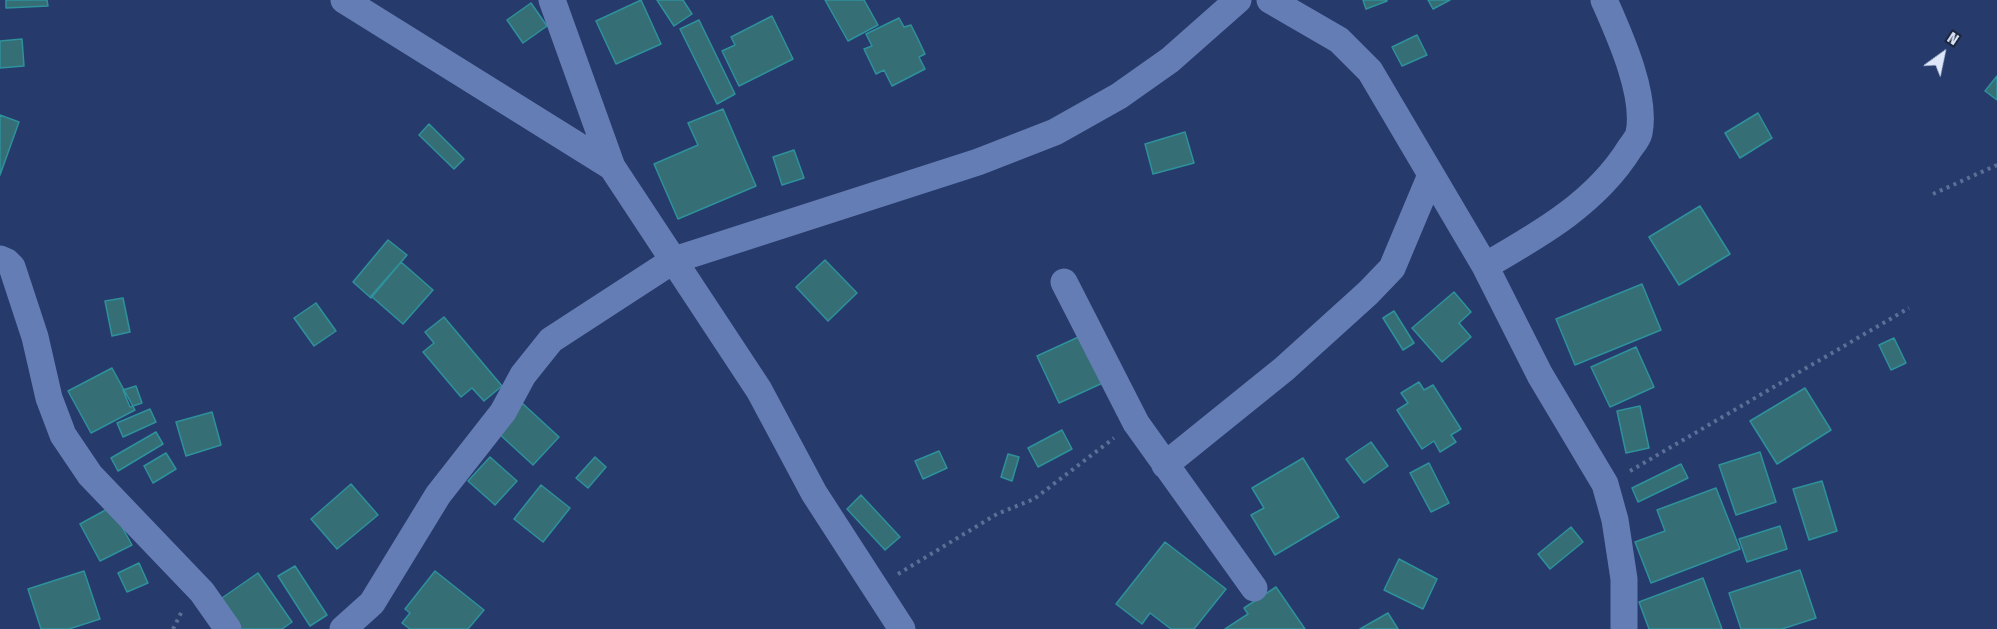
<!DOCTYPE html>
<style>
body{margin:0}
#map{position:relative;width:1997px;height:629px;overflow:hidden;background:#263b6c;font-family:"Fira Sans Condensed",sans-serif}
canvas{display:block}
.north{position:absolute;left:1913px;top:24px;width:60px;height:60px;-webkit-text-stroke:4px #1a243a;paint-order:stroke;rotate:33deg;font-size:16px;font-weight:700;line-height:24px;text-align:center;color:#dee7f9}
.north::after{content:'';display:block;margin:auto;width:21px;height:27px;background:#dee7f9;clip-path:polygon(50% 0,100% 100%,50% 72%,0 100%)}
</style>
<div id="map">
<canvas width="1997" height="629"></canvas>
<div class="north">N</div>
</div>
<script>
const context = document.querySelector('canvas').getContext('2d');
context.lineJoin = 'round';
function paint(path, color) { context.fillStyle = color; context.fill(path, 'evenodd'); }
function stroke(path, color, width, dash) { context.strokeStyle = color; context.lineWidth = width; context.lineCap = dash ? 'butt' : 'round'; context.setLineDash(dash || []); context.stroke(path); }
const building = new Path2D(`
 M6 0H47L48 6 6 8Z
 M641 0 661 44 616 64 596 21Z
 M657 0H683L692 14 674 26Z
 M825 0H864L878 25 848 41Z
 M1363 0H1387V1L1366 9Z
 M1428 0H1450L1433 9Z
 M531 3 547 26 523 43 507 20Z
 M772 16 793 59 739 86 722 51 735 45 731 37Z
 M899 18 904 27 911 25 917 37 925 54 919 57 925 69 892 86 884 70 876 74 864 49 872 46 866 34Z
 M699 20 735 94 717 104 680 29Z
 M1417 35 1427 55 1402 66 1392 47Z
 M22 39 24 66 0 68V41Z
 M1997 76V100L1985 91Z
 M723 109 756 186 678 219 654 164 698 145 688 123Z
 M1758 113 1772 138 1740 158 1725 133Z
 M0 115 19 122 0 175Z
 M429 124 464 159 454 169 419 135Z
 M1185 132 1194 163 1153 174 1145 144Z
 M794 150 804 178 782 185 773 157Z
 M1700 206 1730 254 1679 285 1649 237Z
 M388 240 407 255 371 298 353 282Z
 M825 260 857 293 828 321 796 287Z
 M401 262 433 290 403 324 371 296Z
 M1642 284 1661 330 1575 365 1556 319Z
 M1454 292 1471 312 1459 323 1471 337 1442 362 1412 328Z
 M123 298 130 332 112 336 105 301Z
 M316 303 336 331 314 346 294 318Z
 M1394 311 1414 343 1403 350 1383 318Z
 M444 317 502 386 484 401 472 388 461 397 423 352 434 343 425 332Z
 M1085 334 1107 381 1059 403 1037 356Z
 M1894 338 1906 363 1891 370 1879 345Z
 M1636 347 1654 387 1610 407 1591 367Z
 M112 368 135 410 91 433 68 391Z
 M1419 382 1424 390 1433 385 1461 429 1451 435 1456 442 1440 452 1434 441 1422 449 1397 410 1408 403 1401 393Z
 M136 386 142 403 130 407 123 390Z
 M1805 388 1831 430 1777 464 1750 421Z
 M522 403 559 437 533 465 496 431Z
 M1640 406 1649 448 1626 453 1617 411Z
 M150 409 156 422 123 437 117 423Z
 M212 412 221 445 186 456 176 422Z
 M1062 430 1072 449 1038 467 1028 448Z
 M156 432 163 444 118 471 111 458Z
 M1371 442 1388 466 1364 483 1346 459Z
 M939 451 947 468 923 479 915 461Z
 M1760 452 1776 502 1736 515 1719 465Z
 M166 453 176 469 153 483 144 466Z
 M1008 454 1019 457 1012 481 1001 477Z
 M490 457 517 481 495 505 468 481Z
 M595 457 606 467 588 488 576 478Z
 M1303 458 1339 517 1275 555 1251 515 1264 508 1252 488Z
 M1429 463 1449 503 1431 512 1410 473Z
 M1681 464 1688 478 1638 502 1632 488Z
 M1822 481 1837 531 1809 540 1793 489Z
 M351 484 378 515 337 549 311 519Z
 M541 485 570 508 543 542 514 519Z
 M1716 488 1740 549 1651 583 1635 542 1665 531 1657 510Z
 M861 495 900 537 885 550 847 509Z
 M111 507 132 545 100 561 80 524Z
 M1780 526 1787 549 1747 562 1739 539Z
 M1571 527 1583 542 1550 569 1538 554Z
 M1165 542 1226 589 1194 629H1171L1150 613 1142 624 1116 604Z
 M1399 559 1437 579 1423 609 1384 590Z
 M139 563 148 583 127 592 118 573Z
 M295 566 327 615 310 626 278 576Z
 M1800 570 1816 618 1782 629H1741L1729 593Z
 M84 571 100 619 69 629H41L28 589Z
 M435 571 484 610 468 629H410L402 623 410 613 405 609Z
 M258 573 292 622 282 629H239L219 600Z
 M1703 578 1722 629H1649L1639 602Z
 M1276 587 1305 629H1225L1248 614 1244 608Z
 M1388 613 1398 629H1360Z`);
paint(building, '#356f75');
stroke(building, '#2e919b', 1.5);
stroke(new Path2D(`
 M1933 194 1997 165
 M1630 471 1909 308
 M898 574 997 514 1034 499 1114 438
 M173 629 182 611`), '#5e6f97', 4, [3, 4.5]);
stroke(new Path2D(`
 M344 0 612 167
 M552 0 612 167 759 390 814 493 902 629
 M1270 0 1339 40 1370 71 1485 266 1540 375 1605 484 1615 520 1624 579V629
 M0 259 7 262 12 267 35 337 49 398 63 435 90 475 202 592 228 629
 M1485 266C1539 235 1596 203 1630 148 1633 144 1638 138 1639 133 1647 95 1619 34 1604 0
 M1064 282 1136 423 1254 588
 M1165 465 1284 369 1368 293 1392 268 1431 175
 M343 629 372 603 438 495 503 412 523 375 551 340 674 260 978 162 1055 132 1119 96 1170 60 1238 0`), '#657db5', 27);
</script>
